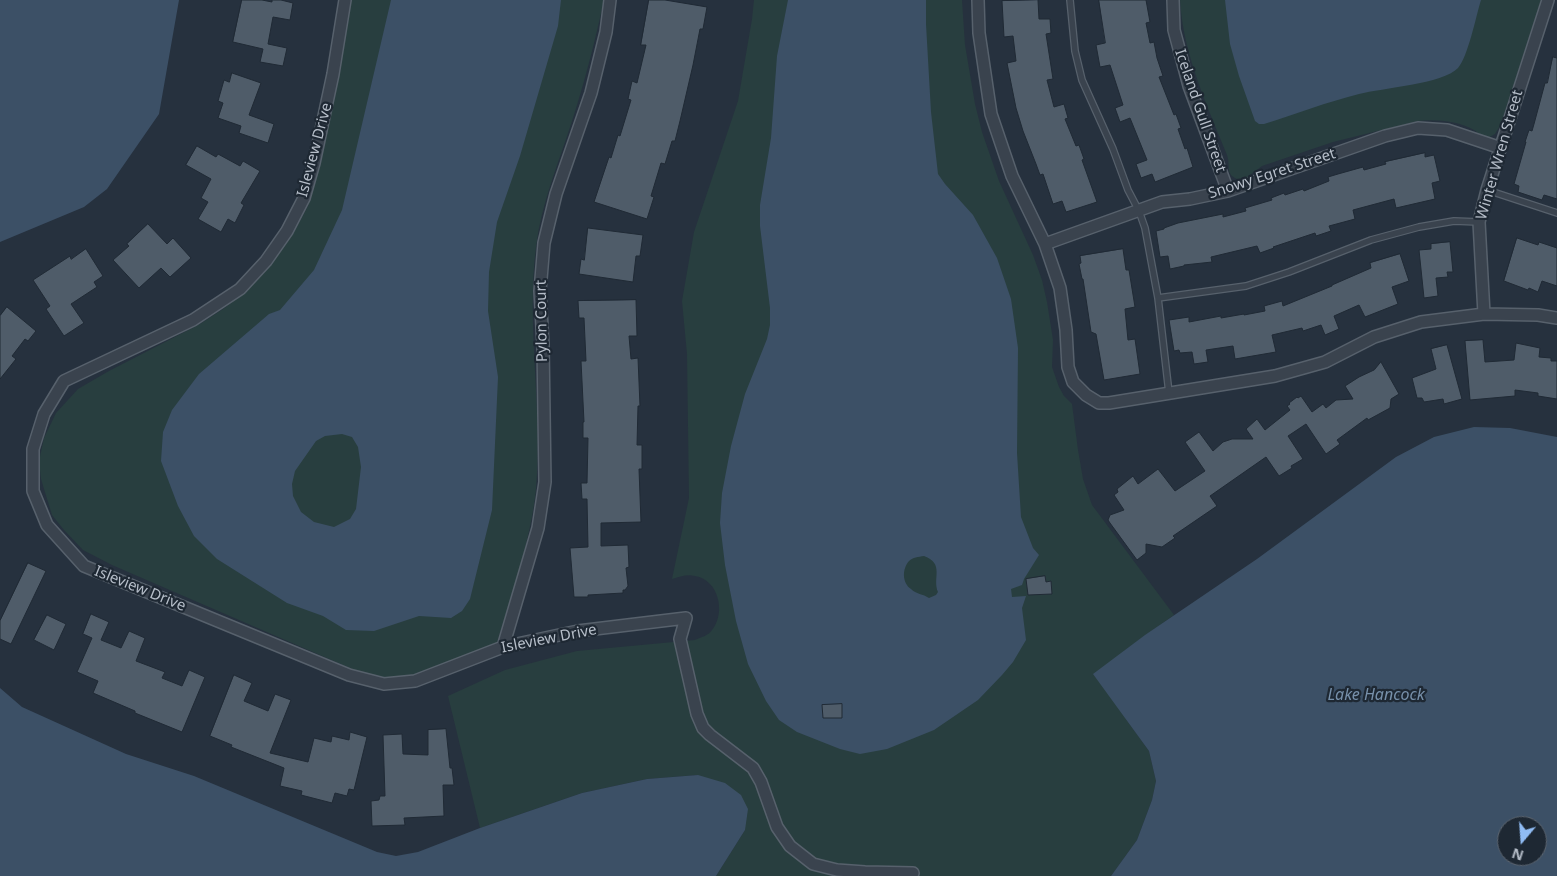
<!DOCTYPE html>
<style>
body{margin:0}
#map{position:relative;width:1557px;height:876px;overflow:hidden;background:#26313e;font-family:"Noto Sans",sans-serif}
canvas{display:block}
.north{position:absolute;left:1497px;top:816px;width:50px;height:50px;box-sizing:border-box;background:#1e2833;border:1px solid #5b646f;border-radius:50%;rotate:198deg;font-size:14px;font-weight:700;line-height:20px;text-align:center;color:#b6bec9}
.north::after{content:'';display:block;margin:auto;width:18px;height:22px;background:#90bcf4;clip-path:polygon(50% 0,100% 100%,50% 72%,0 100%)}
</style>
<div id="map">
<canvas width="1557" height="876"></canvas>
<div class="north">N</div>
</div>
<script>
const context = document.querySelector('canvas').getContext('2d');
context.lineJoin = 'round';
function paint(path, color) { context.fillStyle = color; context.fill(path, 'evenodd'); }
function stroke(path, color, width, dash) { context.strokeStyle = color; context.lineWidth = width; context.lineCap = dash ? 'butt' : 'round'; context.setLineDash(dash || []); context.stroke(path); }
function label(font, color, halo, rows, align = 'center') {
  context.font = font + ' "Noto Sans",sans-serif'; context.lineWidth = 4.5; context.setLineDash([]); context.textBaseline = 'middle'; context.strokeStyle = halo; context.fillStyle = color; for (const [text, x, y, turn = 0] of rows) {
    context.save(); context.translate(x, y); context.rotate((+turn || 0) * Math.PI / 180); context.textAlign = isNaN(turn) ? turn : align; if (halo) context.strokeText(text, 0, 0); context.fillText(text, 0, 0); context.restore();
  }
}
paint(new Path2D(`
 M351 0H604C595 41 585 81 572 121 559 162 541 204 536 247 526 327 543 409 536 489 531 539 512 594 497 643L482 650 410 678 392 680 374 678 343 665 112 565 83 550 64 530 52 515 41 479 39 461 44 438 56 413 78 389 109 371 200 324 223 309 242 295 267 270 294 232 308 206 323 146Z
 M754 0H962L965 45 975 104 982 132 999 181 1033 255 1042 280 1047 302 1053 340 1052 367 1059 387 1064 396 1072 404 1078 450 1083 479 1092 505 1174 615 1124 651 1126 719 1149 751 1156 781 1152 800 1137 840 1111 876H716L745 830 698 775 647 779 582 793 480 828 448 696 505 670 577 651 695 640C701 637 708 636 712 630 726 613 719 580 695 576 687 574 679 577 672 579L689 498 687 354 682 301 694 232 738 101 752 19Z
 M1180 0H1541L1501 124 1495 134 1488 138C1482 137 1479 133 1474 130 1458 121 1436 119 1418 121L1333 142 1262 166 1246 178 1240 180C1224 175 1231 167 1227 155 1207 105 1183 54 1180 0Z`), '#283e3f');
paint(new Path2D(`
 M0 0H179L159 114 107 189 84 207 0 242Z
 M391 0H561L558 26 520 156 497 222 489 272 488 311 498 377 492 510 470 599 462 611 451 618 419 616 374 631 346 630 323 616 287 603 217 559 194 536 178 506 161 461 163 432 172 410 199 374 269 314 280 310 314 270 342 210ZM342 434 352 437 358 447 361 467 356 509 350 519 334 527 314 522 301 512 293 496 292 484 295 471 316 441 325 436Z
 M788 0H926V24L931 112 938 174 945 184 973 215 997 258 1011 299 1018 348 1017 453 1021 517 1033 548 1039 555 1024 579 1022 585 1011 589 1012 597 1026 596 1022 608 1026 640 1013 662 1002 675 978 700 934 730 887 749 860 754 840 749 797 732 779 720 766 701 748 664 736 621 725 565 720 523 722 493 731 446 745 394 767 339 770 325V308L760 226V205L771 138 777 56ZM924 556C945 564 932 578 938 592L936 595 929 598C923 594 916 594 911 589 902 583 902 569 909 561 913 557 918 557 924 556Z
 M1225 0H1481C1476 16 1468 57 1458 68 1443 84 1382 88 1359 94 1327 102 1296 114 1264 124H1259L1255 121 1239 76 1230 44Z
 M1474 427 1510 428 1557 437V876H1111L1137 840 1152 800 1156 781 1149 751 1093 674 1145 635 1257 559 1396 457 1434 437ZM1507 826H1537V856H1507Z
 M0 688 22 707 126 754 194 776 377 852 396 856 418 852 480 828 582 793 647 779 698 775 725 783 741 795 748 809 745 830 716 876H0Z`), '#3c5066');
const building = new Path2D(`
 M242 0H262L272 2V0H281L293 3 290 20 273 17 268 44 287 48 283 66 260 62 263 49 233 42Z
 M649 0H665L707 7 703 29H700L693 65 680 121 675 141H672L665 164 661 163 651 196 654 197 647 219 594 202 609 157 611 158 618 135 620 136 631 100 628 99 632 81 637 83 646 45H641Z
 M1038 0 1039 19H1050L1051 33 1046 34 1053 79 1047 80 1054 107 1064 104 1068 118 1065 119 1076 146 1079 145 1084 159 1082 160 1097 202 1066 212 1062 201 1053 204 1043 174 1040 175 1036 164 1023 131 1016 108 1007 63 1016 61 1013 36 1004 37 1002 1Z
 M1099 0H1146L1150 22 1146 23 1150 43 1154 42 1157 58 1163 76 1159 77 1174 115 1176 114 1181 128 1178 129 1185 149 1187 148 1193 167 1155 182 1152 174 1141 178 1136 164 1147 160 1130 118 1120 122 1115 108 1123 105 1110 65 1100 67 1096 45 1105 43Z
 M1553 57 1557 58V199L1544 195 1542 200 1518 192 1519 186 1514 184 1526 142H1525L1529 130 1532 131 1534 124 1545 83H1547Z
 M232 73 261 83 249 115 274 124 268 143 239 133 241 126 218 118 223 103 218 101 224 80 229 82Z
 M197 146 216 157 218 154 240 166 243 161 260 171 241 203 244 205 235 223 228 219 221 232 198 219 208 202 201 198 211 179 186 165Z
 M1425 153V157L1434 155 1440 181 1432 183 1435 199 1396 208 1394 199 1353 210 1355 219 1329 226 1331 231 1316 236 1315 233 1273 247 1274 248 1260 253 1257 246 1211 257 1212 262 1184 265V266L1170 269 1168 256 1160 257 1156 231 1164 229V228L1178 223 1223 214V217L1246 211 1245 208 1272 200 1271 198 1284 193 1285 195 1303 189 1304 191 1329 181 1328 177 1338 174 1363 167 1364 170 1386 164 1385 162Z
 M148 224 167 244 173 238 191 258 170 277 161 268 139 288 113 260 129 246 127 244Z
 M588 228 643 235 640 256H636L633 282 579 274 581 259 584 260Z
 M1517 238 1538 245 1539 242 1557 248V286L1542 281 1538 292 1529 288 1528 290 1504 281Z
 M1450 242 1453 272H1447L1448 277 1436 278 1438 296 1424 298 1419 250 1431 249V244Z
 M86 249 103 276 94 282 97 287 71 304 84 323 64 336 46 309 50 306 33 280 70 256 71 259Z
 M1123 249 1126 270H1129L1135 307 1125 309 1128 340 1135 339 1140 374 1104 380 1096 334 1091 332 1083 279H1082L1079 264 1081 263 1080 256Z
 M1400 254 1409 281 1392 287 1398 304 1365 317 1359 305 1334 316 1339 329 1325 335 1321 325 1303 331 1302 328 1272 335 1276 352 1235 359 1233 346 1206 350 1208 362 1194 364 1192 352 1180 353 1179 350 1174 351 1169 320 1189 317V322L1221 316V318L1244 314V315L1265 311 1264 306 1282 301 1283 306 1332 286V285L1371 268 1370 263Z
 M636 300 637 336H629L631 359 638 358 640 406H638L637 445H642V469H639L641 522 601 523V546L628 545 629 567 626 568 628 586 625 590H623V593L588 595V597H574L570 548 588 547 587 499H582L581 483H587L588 438H583V422H584L581 361H586L584 318H579L578 301Z
 M7 307 36 331 28 341 25 339 12 356 16 359 0 379V316Z
 M1483 340 1485 362 1514 360 1516 343 1540 348 1539 357 1551 358V361H1557V399L1538 396V393L1515 390V396L1470 400 1465 341Z
 M1447 345 1462 399 1444 404 1443 399 1424 402 1422 398H1417L1412 378 1436 369 1431 349Z
 M1381 362 1399 394 1391 399 1390 408 1368 420 1367 418 1337 440 1340 444 1326 454 1306 424 1288 436 1303 459 1291 466 1292 468 1279 476 1266 457 1210 496 1217 506 1173 536 1175 538 1162 547 1146 544V553L1137 560 1110 523 1108 520 1110 515 1124 510 1114 495 1118 492 1117 489 1133 476 1138 484 1158 469 1175 491 1205 471 1185 442 1199 432 1213 451 1223 442 1232 439H1253L1246 429 1257 419 1265 430 1290 410 1287 406 1290 404 1289 403 1297 397 1298 398 1301 396 1312 412 1323 404 1326 408 1336 400 1353 399 1345 386 1359 377 1374 370Z
 M28 563 46 571 11 644 0 639V621Z
 M1045 576 1046 582 1051 581 1052 594 1028 595 1026 579Z
 M91 614 109 622 101 640 121 648 129 631 145 638 136 661 165 672 162 678 182 686 189 670 205 677 182 732 135 713V711L93 693 98 681 77 672 92 638 83 634Z
 M47 615 66 624 54 650 34 640Z
 M234 675 252 683 244 701 268 711 275 694 291 700 270 753 308 762 314 738 331 742 332 736 349 740 350 732 367 737 354 790 349 789 347 796 335 793 332 803 301 795 302 791 280 786 284 768 231 747 232 745 210 736Z
 M842 704V718H823L822 705Z
 M446 729 450 768H452L454 785H443L444 816 404 818 405 825 372 826 371 801 379 800 380 796H385L383 735 402 734 403 754 428 755V730Z`);
paint(building, '#4f5c69');
stroke(building, '#202a35', 1);
const service = new Path2D(`
 M1070 0 1075 51 1082 80 1113 149 1128 190 1139 211 1145 228 1158 298 1169 393
 M1487 190 1557 213
 M1158 298 1246 286 1289 272 1371 240 1419 227 1454 221 1479 222`);
const minor = new Path2D(`
 M345 0 333 74 314 163 304 198 287 231 266 261 240 289 193 320 64 381 44 414 33 449V491L47 525 84 566 349 675 384 684 415 681 503 647 578 631 686 618 680 639 697 714 703 728 710 735 753 768 761 782 777 827 790 846 813 864 837 870 865 872 913 873
 M978 0 979 33 991 114 1012 176 1045 244 1060 288 1066 330 1068 367 1073 382 1086 395 1099 403H1109L1275 376 1325 362 1374 337 1421 322 1484 314 1538 315 1557 318
 M1173 0 1174 30 1189 86 1228 191
 M1045 244 1162 202 1190 199 1228 191 1385 136 1418 128 1447 130 1501 148
 M1484 314 1479 222 1487 190 1548 0
 M503 647 538 528 545 482 543 345 540 291 544 243 556 194 591 93 606 32 610 0`);
stroke(service, '#57616c', 8);
stroke(minor, '#57616c', 14);
stroke(service, '#3a434e', 5.5);
stroke(minor, '#3a434e', 11);
label('15px', '#b6bec9', '#1e2833', [
 ["Iceland Gull Street",1200,111,71],
 ["Isleview Drive",315,150,-75],
 ["Winter Wren Street",1500,155,-74],
 ["Snowy Egret Street",1272,174,-18],
 ["Pylon Court",542,321,-91],
 ["Isleview Drive",140,589,22],
 ["Isleview Drive",549,639,-11]
]);
label('italic 16px', '#7790aa', '#1e2833', [
 ["Lake Hancock",1376,695]
]);
</script>
